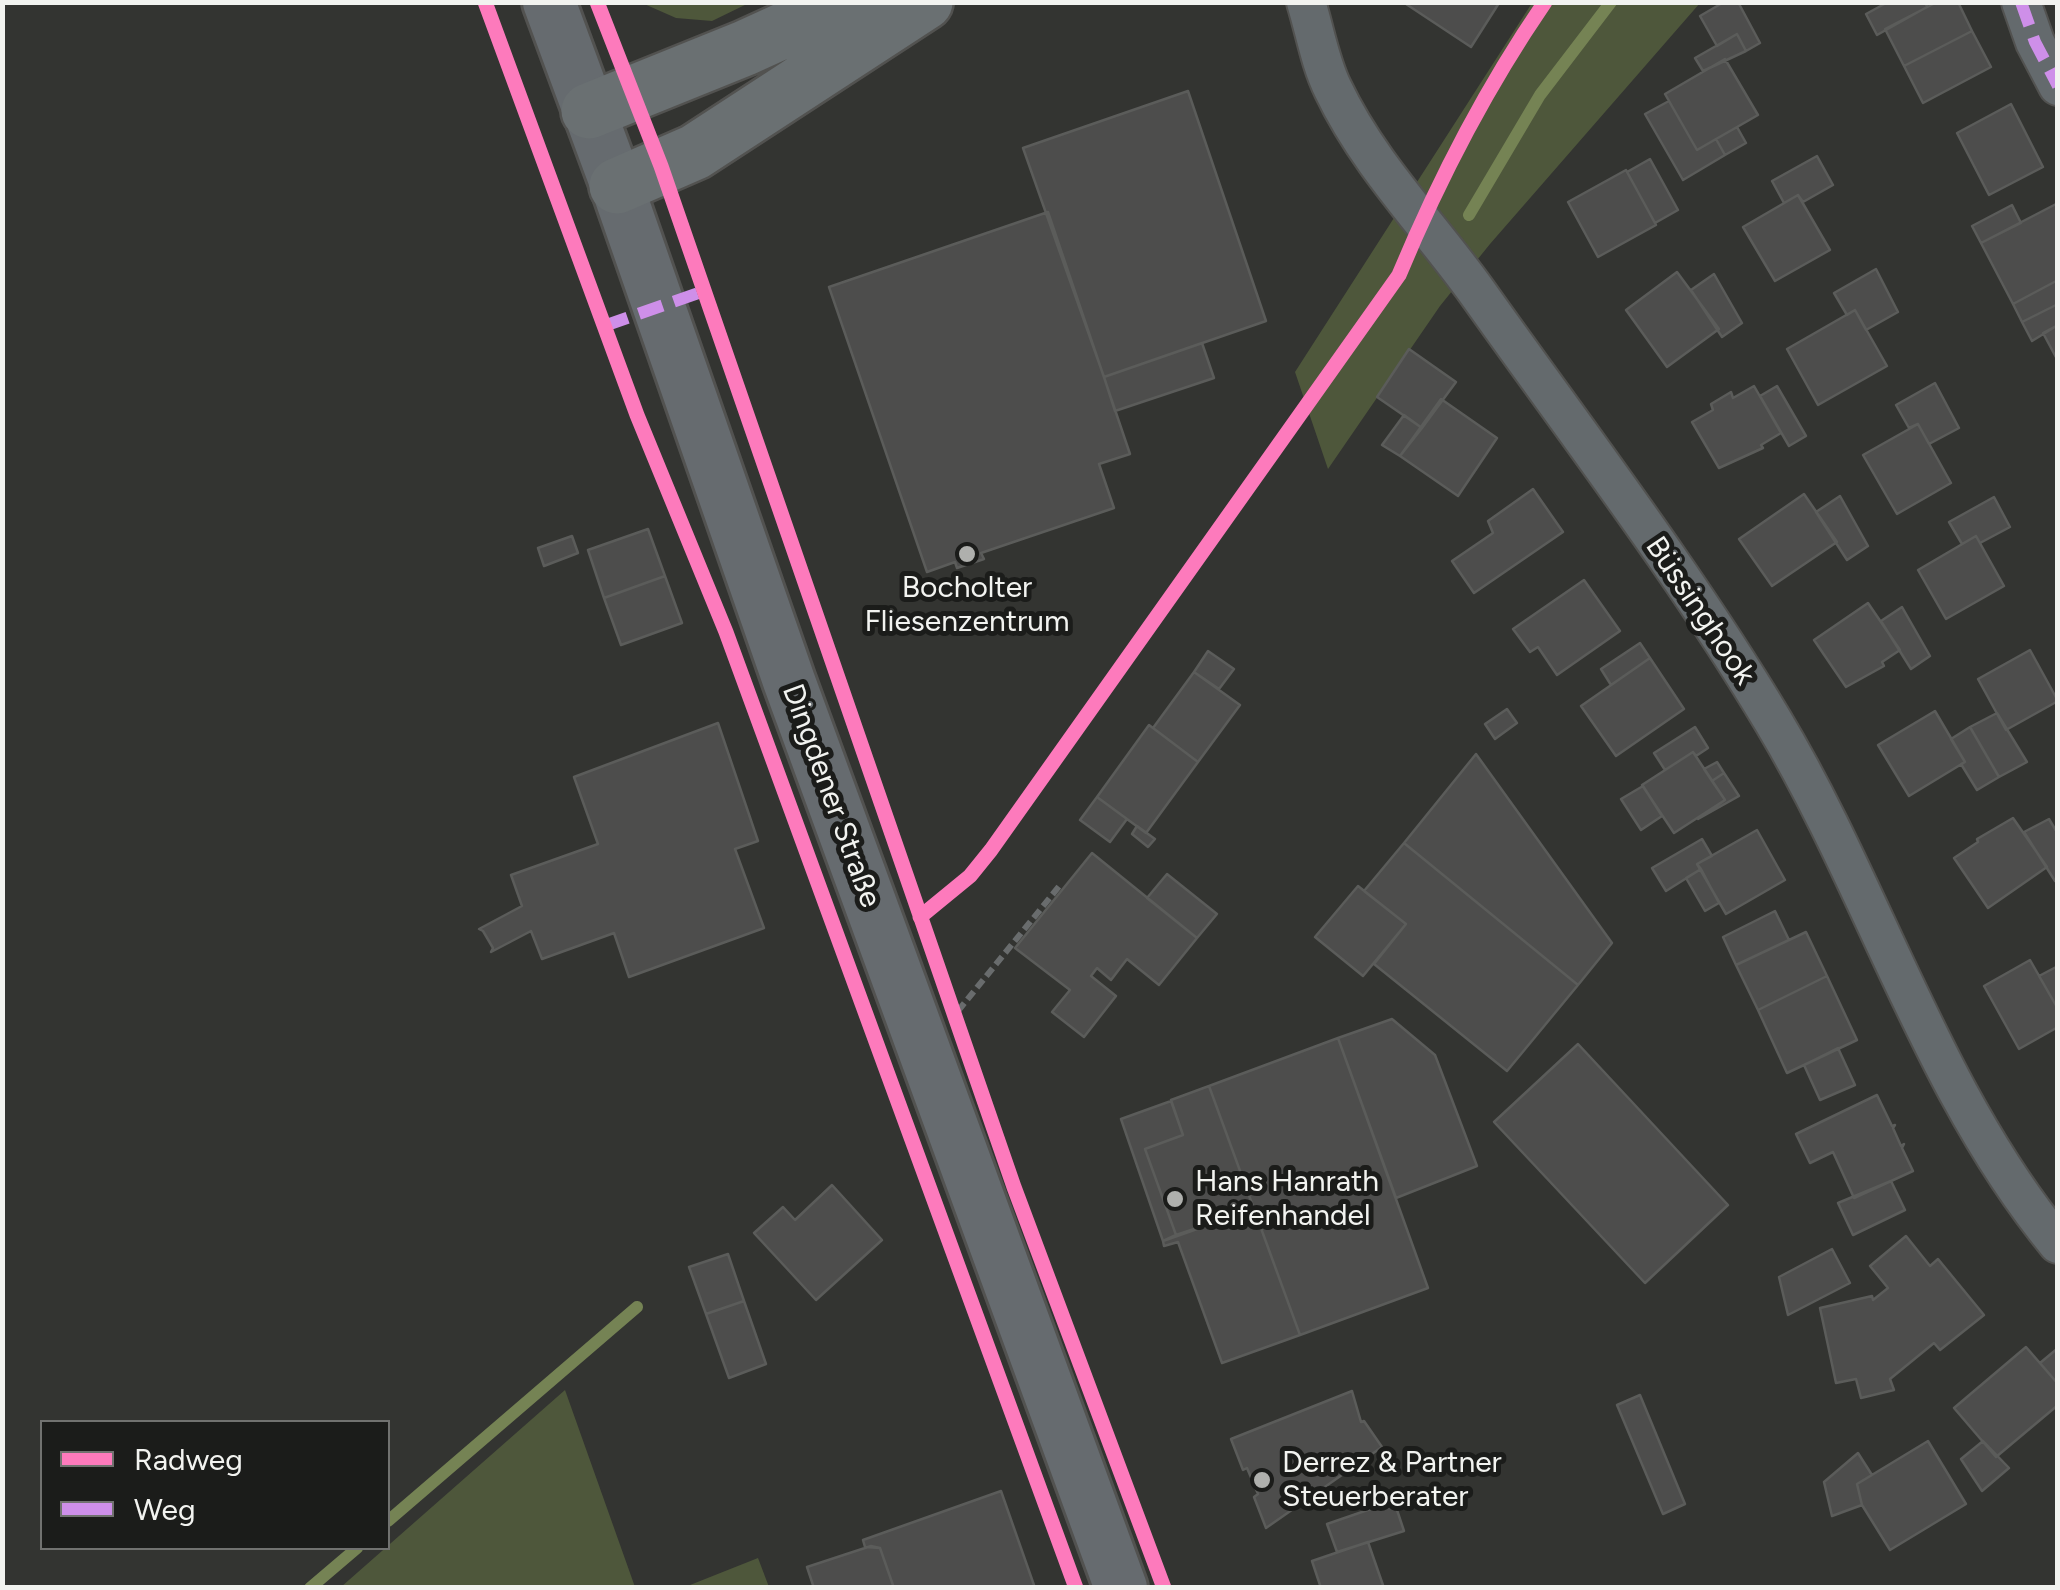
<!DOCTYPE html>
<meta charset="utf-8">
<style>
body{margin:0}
#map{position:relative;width:2060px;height:1590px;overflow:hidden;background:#333431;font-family:Figtree,sans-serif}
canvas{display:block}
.frame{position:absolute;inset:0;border:5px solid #f2f3f0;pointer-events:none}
.legend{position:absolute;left:40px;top:1420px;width:350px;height:130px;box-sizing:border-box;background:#1b1c1a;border:2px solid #717270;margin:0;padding:12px 18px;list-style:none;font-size:30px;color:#f2f3f0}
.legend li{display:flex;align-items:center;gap:20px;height:50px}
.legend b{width:50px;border:2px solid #717270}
</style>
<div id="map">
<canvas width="2060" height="1590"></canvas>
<div class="frame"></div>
<ul class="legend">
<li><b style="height:12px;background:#fd7abc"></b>Radweg</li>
<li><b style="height:12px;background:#ce8fe9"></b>Weg</li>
</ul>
</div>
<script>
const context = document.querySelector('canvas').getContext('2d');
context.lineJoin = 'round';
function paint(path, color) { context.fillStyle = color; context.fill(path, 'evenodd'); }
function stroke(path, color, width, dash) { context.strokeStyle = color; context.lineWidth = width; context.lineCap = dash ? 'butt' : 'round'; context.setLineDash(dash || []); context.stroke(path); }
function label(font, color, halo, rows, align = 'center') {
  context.font = font + ' Figtree,sans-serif'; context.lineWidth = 10; context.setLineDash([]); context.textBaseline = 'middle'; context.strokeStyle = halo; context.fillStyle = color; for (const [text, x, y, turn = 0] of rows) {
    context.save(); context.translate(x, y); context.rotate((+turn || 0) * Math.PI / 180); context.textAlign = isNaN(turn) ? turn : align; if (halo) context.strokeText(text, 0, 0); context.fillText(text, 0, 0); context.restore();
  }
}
paint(new Path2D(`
 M642 3H749L712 21 676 18Z
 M1532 3H1700L1490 244 1440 306 1328 469 1295 372Z
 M565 1390 635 1587H341Z
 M758 1558 769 1587H685Z`), '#4e573b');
stroke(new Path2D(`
 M1469 215 1540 95 1611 2
 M388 1521 637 1307
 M310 1588 357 1548`), '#758354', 12);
const building = new Path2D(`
 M1403 2H1498L1499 3 1471 47Z
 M1724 2H1738L1760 43 1746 51 1737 34 1717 46 1700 16Z
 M1888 2H1925L1927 7 1877 35 1866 14Z
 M1937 2H1958L1972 31 1904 66 1885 29Z
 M1972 31 1991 67 1923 103 1904 66Z
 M1737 34 1746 51 1703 71 1695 58Z
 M1725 59 1758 115 1697 150 1665 94Z
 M1188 91 1266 321 1104 377 1023 148Z
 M1669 101 1697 150 1716 139 1725 155 1683 180 1645 114Z
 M2011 104 2043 167 1989 195 1957 133Z
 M1737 127 1746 143 1725 155 1716 139Z
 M1817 156 1833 185 1803 202 1798 195 1784 203 1772 181Z
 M1650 159 1678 210 1655 223 1627 172Z
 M1626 170 1656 225 1598 257 1568 202Z
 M1798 195 1830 250 1775 281 1743 227Z
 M2058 203V280L2013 304 1981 243Z
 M2012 205 2021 223 1981 243 1972 226Z
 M1048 212 1130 454 1099 464 1114 508 981 553 984 559 957 568 955 562 927 572 829 287Z
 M1876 269 1898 312 1866 330 1855 310 1847 315 1834 293Z
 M1677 272 1719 329 1667 367 1626 310Z
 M1714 274 1742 323 1722 337 1691 290Z
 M2058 280V304L2022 322 2013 304Z
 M2058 304V325L2032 341 2022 322Z
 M1855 310 1887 366 1818 405 1787 349Z
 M2058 325V361L2043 333Z
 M1202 343 1214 378 1115 411 1104 377Z
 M1409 349 1456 382 1422 428 1377 397Z
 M1935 383 1959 428 1929 444 1918 424 1909 428 1896 405Z
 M1754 386 1781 433 1761 445 1763 448 1719 468 1692 422 1713 410 1711 404 1731 392 1733 398Z
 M1777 386 1806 436 1789 446 1760 396Z
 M1441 399 1497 438 1458 496 1400 456Z
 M1404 415 1422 428 1400 456 1382 445Z
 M1918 424 1951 483 1897 514 1863 455Z
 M1533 489 1563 532 1474 593 1452 561 1493 533 1488 521Z
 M1804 494 1837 542 1772 586 1739 539Z
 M1840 496 1868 546 1847 560 1816 512Z
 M1994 497 2010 527 1980 543 1976 536 1962 544 1949 522Z
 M648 529 665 576 604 598 588 550Z
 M572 536 578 553 544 566 538 548Z
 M1976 536 2004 586 1946 619 1918 570Z
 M665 576 682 623 621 645 604 598Z
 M1584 580 1620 631 1557 675 1538 647 1530 652 1513 629Z
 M1868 603 1900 650 1882 662 1884 666 1846 687 1814 640Z
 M1902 607 1930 656 1911 669 1881 621Z
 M1640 643 1650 658 1611 685 1601 669Z
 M2030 650 2058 701 2006 730 1978 679Z
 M1208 651 1234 669 1219 689 1194 672Z
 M1650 658 1684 709 1616 756 1581 706Z
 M1194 672 1240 705 1198 762 1153 728Z
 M1507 709 1517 723 1495 739 1485 724Z
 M1935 711 1965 762 1909 796 1878 745Z
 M1997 713 2027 762 1999 777 1970 727Z
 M718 723 758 841 735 849 764 928 629 977 614 933 542 959 531 931 491 952 493 948 483 931 479 929 522 906 511 875 598 844 574 777Z
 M1149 725 1198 762 1146 833 1097 797Z
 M1695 727 1708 748 1696 756 1693 752 1665 770 1654 753Z
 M1970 727 1999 777 1977 790 1961 764 1965 762 1951 739Z
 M1693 752 1725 800 1674 833 1642 785Z
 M1476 754 1612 943 1578 985 1404 843Z
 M1717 762 1724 773 1712 781 1704 769Z
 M1724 773 1739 796 1698 819 1725 800 1712 781Z
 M1643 786 1662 816 1641 830 1621 799Z
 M1097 797 1127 819 1110 842 1080 820Z
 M2013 818 2047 867 1988 908 1954 858 1978 842 1977 839Z
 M2049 819 2058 834V880L2055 881 2024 832Z
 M1137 826 1155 839 1148 847 1132 834Z
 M1757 830 1785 880 1726 914 1697 864Z
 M1702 839 1712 856 1697 864 1701 869 1666 891 1652 868Z
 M1404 843 1578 985 1507 1071 1374 964 1406 924 1364 891Z
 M1092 853 1197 938 1159 985 1127 959 1111 980 1097 968 1091 976 1116 996 1084 1037 1052 1012 1070 990 1015 948Z
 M1701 869 1719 903 1705 911 1686 878Z
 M1167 874 1217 914 1197 938 1147 898Z
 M1358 886 1406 924 1363 976 1315 937Z
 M1775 911 1789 940 1736 965 1723 937Z
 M1806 932 1827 976 1758 1010 1736 965Z
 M2030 960 2058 1009V1027L2019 1049 1984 986Z
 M2058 966V1009L2039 976Z
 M1827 976 1857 1040 1787 1073 1758 1010Z
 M1392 1019 1435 1055 1477 1166 1396 1198 1338 1038Z
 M1338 1038 1428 1288 1300 1335 1209 1086Z
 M1578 1044 1728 1205 1645 1283 1494 1122Z
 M1838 1048 1855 1085 1820 1100 1804 1065Z
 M1209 1086 1254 1209 1176 1235 1145 1149 1183 1135 1171 1100Z
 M1877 1095 1892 1126 1895 1125 1893 1128 1901 1146 1904 1144 1902 1148 1913 1171 1854 1198 1833 1152 1810 1163 1796 1134Z
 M1171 1101 1183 1135 1145 1149 1176 1235 1163 1241 1121 1119Z
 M1891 1181 1905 1210 1853 1235 1838 1203Z
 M832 1185 882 1240 816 1300 754 1233 783 1207 795 1220Z
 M1254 1209 1300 1335 1222 1363 1178 1242 1164 1246 1163 1241Z
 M1906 1236 1930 1266 1938 1259 1984 1315 1940 1350 1934 1343 1890 1379 1894 1390 1861 1398 1856 1379 1836 1383 1820 1308 1872 1296 1873 1300 1888 1288 1870 1266Z
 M1832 1249 1850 1283 1788 1315 1779 1277Z
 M728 1254 744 1301 706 1314 689 1267Z
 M744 1301 766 1364 729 1378 706 1314Z
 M2026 1347 2058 1384V1405L1996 1457 1954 1408Z
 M2058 1348V1384L2040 1363Z
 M1352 1391 1361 1422 1364 1421 1382 1447 1266 1528 1254 1497 1258 1494 1247 1468 1243 1470 1231 1439Z
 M1640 1395 1685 1504 1663 1514 1617 1405Z
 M1928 1441 1966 1504 1890 1550 1862 1505 1857 1484Z
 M1983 1441 2009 1468 1982 1491 1961 1459Z
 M1858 1453 1872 1475 1857 1484 1862 1505 1832 1516 1824 1482Z
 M1001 1491 1035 1588H894L880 1548 865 1547 863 1540Z
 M1394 1501 1404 1531 1337 1552 1327 1524Z
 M1368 1542 1384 1588H1321L1312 1561Z
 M871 1546 880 1548 894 1588H814L807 1567Z`);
paint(building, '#4d4d4c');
stroke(building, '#5b5c5a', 2.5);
const street = new Path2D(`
 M1306 2C1315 31 1320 63 1333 89 1369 165 1429 225 1477 292 1577 433 1684 572 1773 721 1874 889 1932 1092 2058 1244
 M2021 2 2035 42 2058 86`);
const secondary = new Path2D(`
 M549 2 617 186 789 681 1121 1588`);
const highway = new Path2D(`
 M589 111 745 48 846 2
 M617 186 695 152 925 2`);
stroke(street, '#525250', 42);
stroke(secondary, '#525250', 58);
stroke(highway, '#525250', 60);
stroke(new Path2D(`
 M958 1011 1061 884`), '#696c6d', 6, [10, 5]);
stroke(street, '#646a6d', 38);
stroke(secondary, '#666b6f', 52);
stroke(highway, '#6a7072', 55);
stroke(new Path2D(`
 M2021 2 2035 42 2058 86
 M604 326 704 291`), '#ce8fe9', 12, [25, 12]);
stroke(new Path2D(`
 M485 2 637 415 726 632 1076 1588
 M597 2 661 166 1014 1187 1164 1588
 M920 917 970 876 991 850 1399 275C1439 179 1486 88 1545 2`), '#fd7abc', 15);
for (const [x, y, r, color] of [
 [967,554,10,"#afb0ad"],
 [1175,1199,10,"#afb0ad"],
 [1262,1480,10,"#afb0ad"]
]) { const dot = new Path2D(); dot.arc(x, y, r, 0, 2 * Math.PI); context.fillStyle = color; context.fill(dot); stroke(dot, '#1b1c1a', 4); }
label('30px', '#f2f3f0', '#1b1c1a', [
 ["Bocholter",967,588,"center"],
 ["Fliesenzentrum",967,622,"center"],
 ["Hans Hanrath",1195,1182],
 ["Reifenhandel",1195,1216],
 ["Derrez & Partner",1282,1463],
 ["Steuerberater",1282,1497]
], 'left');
label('30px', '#f2f3f0', '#1b1c1a', [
 ["Büssinghook",1700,611,56],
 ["Dingdener Straße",831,796,70]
]);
</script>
